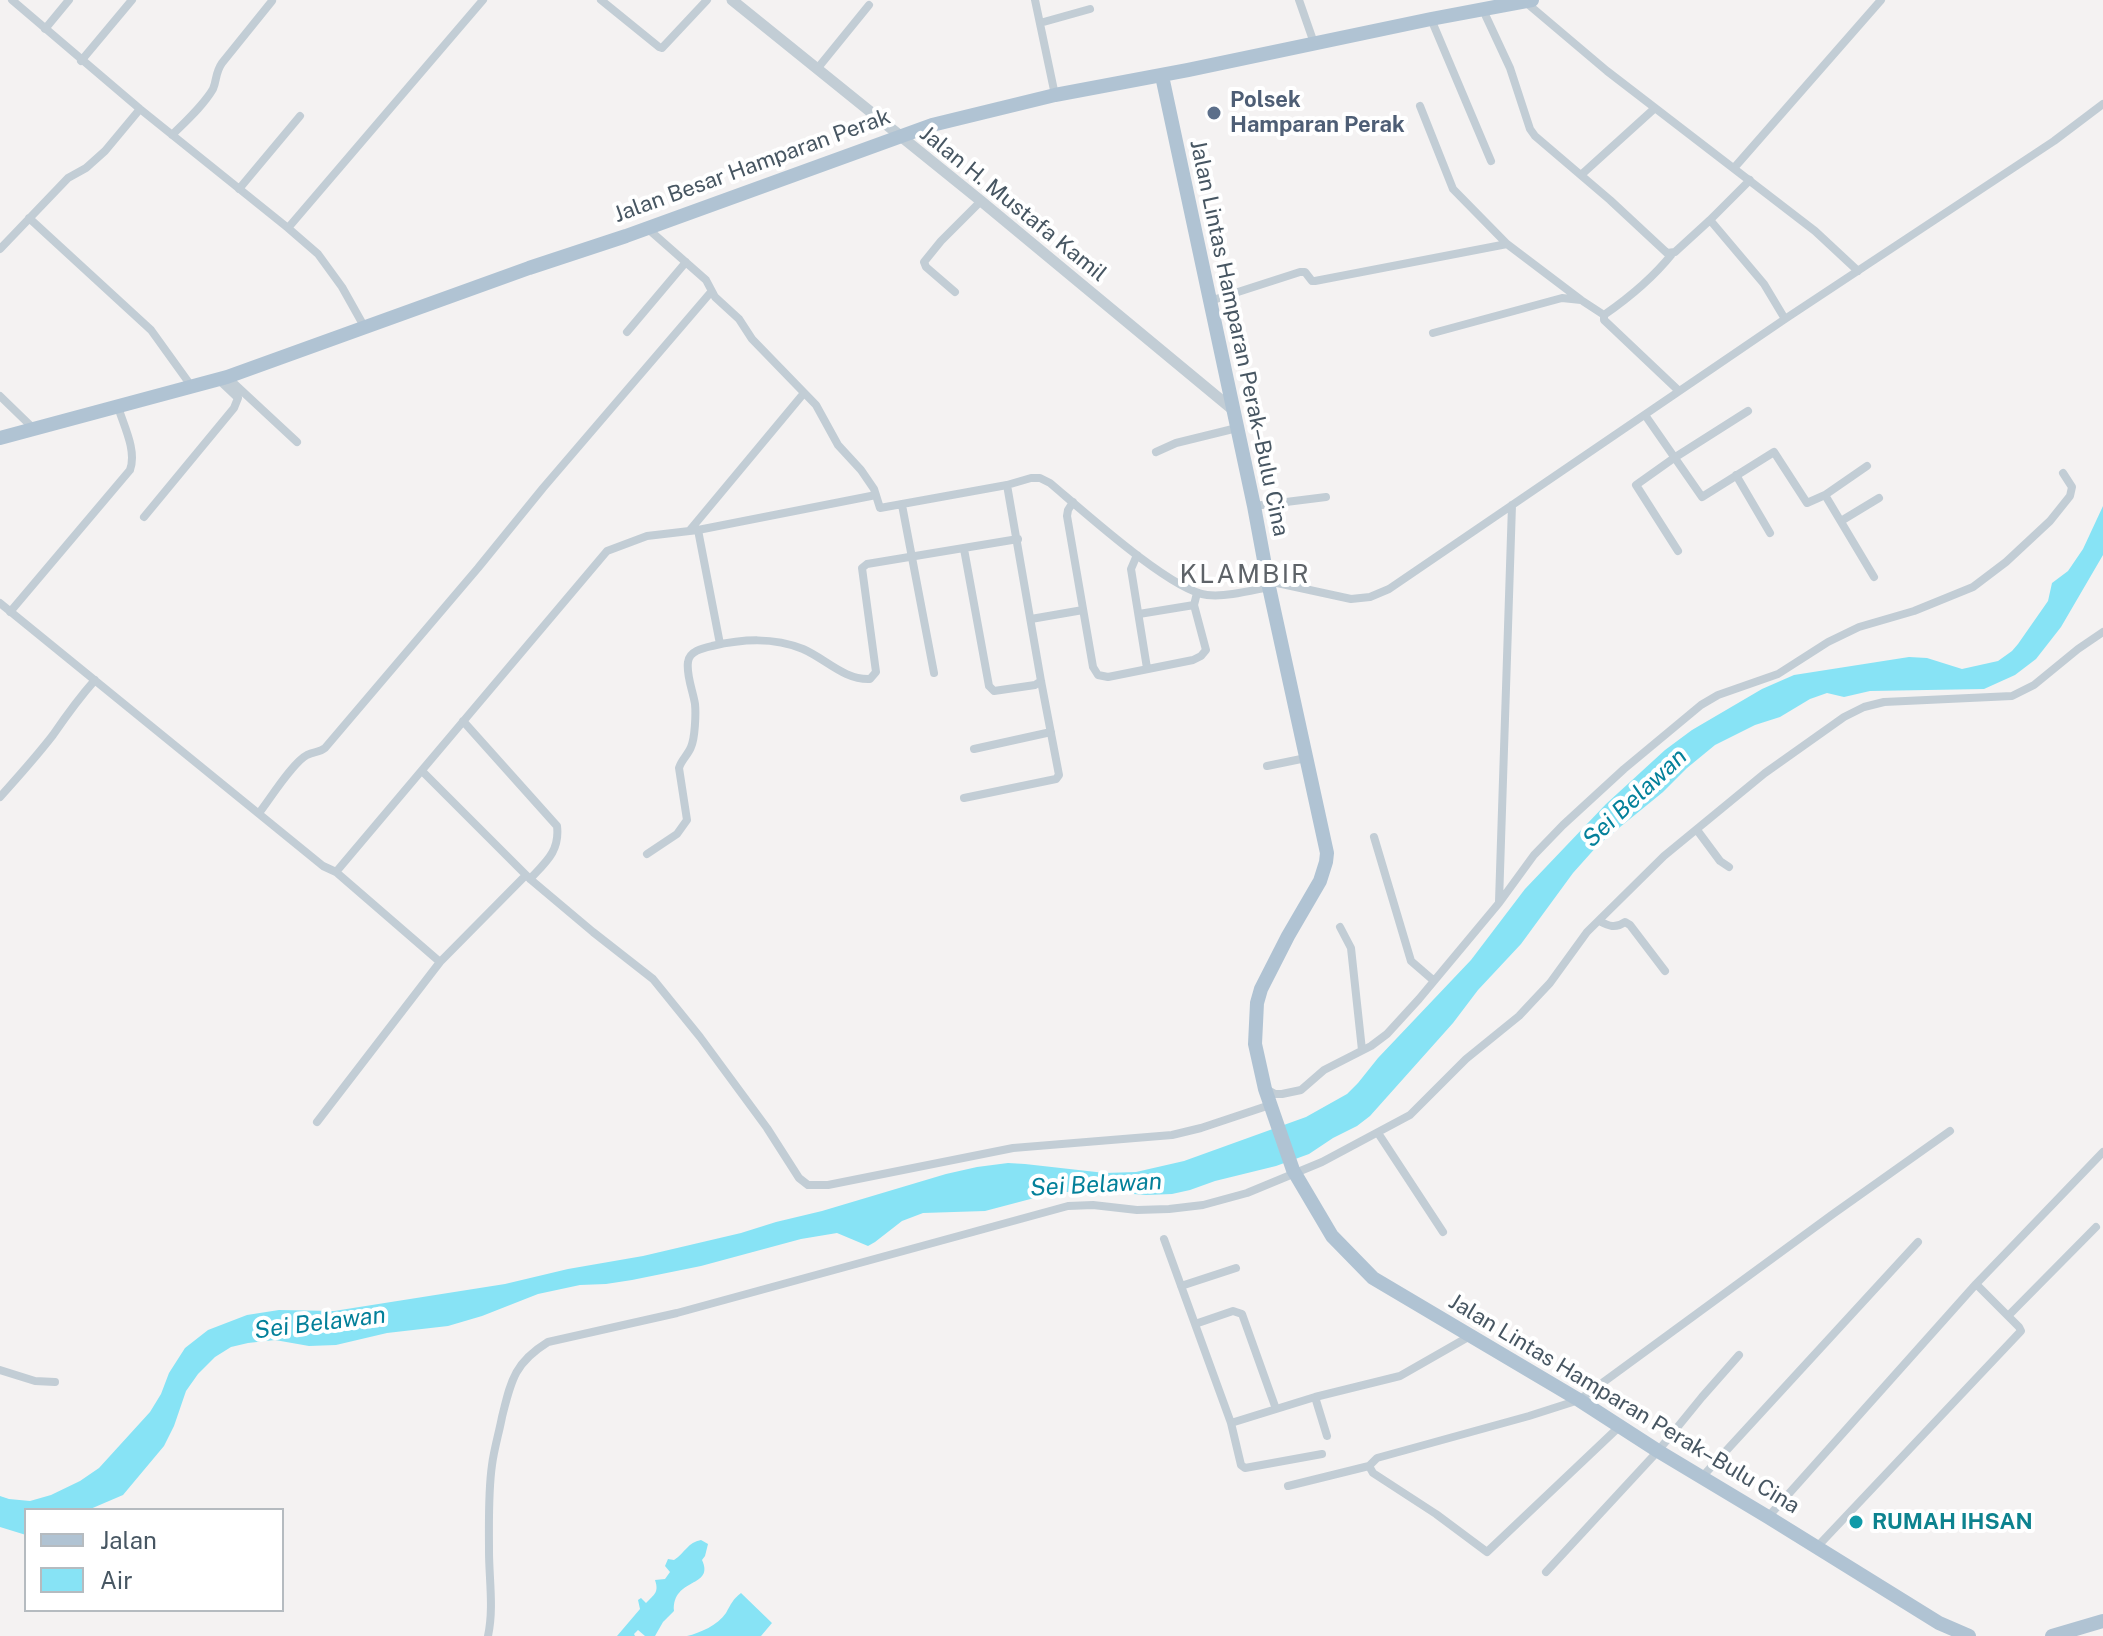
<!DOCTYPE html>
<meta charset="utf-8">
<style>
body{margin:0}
#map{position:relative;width:2103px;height:1636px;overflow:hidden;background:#f4f2f2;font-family:"Public Sans",sans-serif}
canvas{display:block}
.legend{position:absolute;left:24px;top:1508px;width:260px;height:104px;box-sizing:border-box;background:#fff;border:2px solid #b5bbc0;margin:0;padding:10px 14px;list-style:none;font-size:24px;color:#475662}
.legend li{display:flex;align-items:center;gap:16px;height:40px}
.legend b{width:40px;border:2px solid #b5bbc0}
</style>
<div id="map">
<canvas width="2103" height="1636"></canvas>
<ul class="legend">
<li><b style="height:10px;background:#b0c3d3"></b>Jalan</li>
<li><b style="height:22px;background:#87e3f5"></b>Air</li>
</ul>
</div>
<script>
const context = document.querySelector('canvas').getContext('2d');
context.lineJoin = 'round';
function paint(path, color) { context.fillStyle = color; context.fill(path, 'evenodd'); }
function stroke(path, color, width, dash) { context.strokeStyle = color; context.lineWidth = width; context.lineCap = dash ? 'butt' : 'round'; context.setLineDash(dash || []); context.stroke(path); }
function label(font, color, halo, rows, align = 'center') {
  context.font = font + ' "Public Sans",sans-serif'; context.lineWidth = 8; context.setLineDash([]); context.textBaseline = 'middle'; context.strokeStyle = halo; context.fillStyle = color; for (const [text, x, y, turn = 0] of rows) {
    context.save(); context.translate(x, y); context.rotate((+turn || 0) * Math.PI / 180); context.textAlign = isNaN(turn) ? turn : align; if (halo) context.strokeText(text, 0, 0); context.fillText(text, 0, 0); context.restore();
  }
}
paint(new Path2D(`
 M2103 506V555L2061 627 2036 659 2015 675 1984 689 1870 691 1844 697 1827 693 1810 699 1780 717 1755 725 1715 745 1687 768 1663 792 1598 845 1573 873 1521 944 1478 990 1453 1023 1370 1116 1357 1126 1333 1138 1309 1154 1276 1166 1215 1181 1190 1190 1172 1194 1146 1195 1110 1192H1057L985 1211 923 1213 902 1221 875 1242 868 1246 837 1233 801 1239 701 1266 632 1280 606 1284 580 1285 538 1294 482 1316 448 1326 387 1333 336 1345 309 1346 275 1340 248 1343 231 1347 215 1357 198 1374 186 1391 174 1426 164 1446 123 1495 88 1510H26V1535L0 1527V1496L9 1499 30 1501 51 1495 80 1481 99 1468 150 1412 161 1394 169 1373 185 1348 208 1330 247 1315 279 1310 334 1311 505 1284 568 1269 643 1256 741 1233 776 1222 822 1211 946 1174 977 1167 1008 1163 1025 1164 1105 1173 1136 1172 1184 1161 1306 1117 1347 1094 1358 1083 1378 1058 1471 960 1525 889 1606 804 1665 750 1692 730 1762 689 1794 675 1909 657 1927 658 1962 669 1998 661 2012 651 2018 644 2048 601 2052 583 2068 571 2083 549Z
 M701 1540 708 1544 705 1556 702 1560C715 1588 672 1577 674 1611L663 1622 655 1636H645L638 1630 634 1634 635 1636H617L640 1609 638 1600 641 1598 646 1603C655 1594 659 1592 655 1580L665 1579 670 1572 665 1566 668 1559 674 1560C685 1553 688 1542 701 1540Z
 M741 1593 772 1623 761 1636H687C700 1633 718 1625 726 1613 731 1604 733 1599 741 1593Z`), '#87e3f5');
stroke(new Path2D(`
 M12 0 140 109 288 228 318 254 342 287 365 328
 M601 0 659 47 662 48 707 0
 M1035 0 1055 95
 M1299 0 1314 43
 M1523 0 1607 71 1815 231 1858 271
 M1483 10 1510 68 1530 129 1535 136 1610 200 1667 253 1675 252 1710 220 1764 284 1785 319
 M1431 19 1491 161
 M1040 23 1090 9
 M45 29 69 0
 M81 61 132 0
 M817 69 869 5
 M1420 106 1453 189 1507 244
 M172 135C186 121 203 106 213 89 217 80 215 73 222 63L272 1
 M1734 168 1881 0
 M1581 175 1655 108
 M239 189 300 116
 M29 218 151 330 192 387
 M1710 220 1750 180
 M288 228 483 0
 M647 228 706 280 715 297 739 319 752 339 816 405 838 445 861 470 874 489 880 508 1007 485 1031 478H1040L1050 483C1081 509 1171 591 1207 595 1227 597 1249 591 1269 587
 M0 249 68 178 86 168 105 151 140 109
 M955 292 926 267 924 262 941 241 981 201
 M1210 301 1300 272H1305L1312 281H1315L1507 244 1581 300
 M1604 315C1630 297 1652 279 1672 254
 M627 332 686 262
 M1433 333 1562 298 1581 300 1604 315V320L1679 391
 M227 377 297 442
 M0 396 33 428
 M1645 415 1702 497 1774 452 1807 503 1825 495 1874 577
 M1156 452 1176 443 1237 428
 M1736 475 1770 533
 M1825 495 1867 466
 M1073 502 1068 510 1067 516 1093 667 1098 675 1108 677 1193 660 1201 656 1206 650 1194 605 1197 593
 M902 505 934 673
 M1254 506 1326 497
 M144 517 234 408 238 398 219 380
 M1841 521 1879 498
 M690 530 804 393
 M698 530 720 644
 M964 549 989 686 994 691 1035 685 1041 681
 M1678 551 1636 485 1674 458 1748 411
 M1137 555 1131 569 1147 668
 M1268 581 1351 599 1370 597 1389 589 1785 319 2054 141 2103 104
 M0 603 323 866 336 872 440 962
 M10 612 130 470C137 451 124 426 118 407
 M1139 614 1194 605
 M1031 619 1083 610
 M463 721 557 826C560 851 546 862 530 879
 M974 749 1051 732
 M1267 766 1306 758
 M422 771 530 879 593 932 653 979 700 1037 767 1128 799 1178 808 1185H828L1013 1148 1172 1135 1201 1128 1270 1105
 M0 797C18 777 36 757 53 735 66 716 79 698 95 680
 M964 798 1056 779 1059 775 1041 681 1007 485
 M259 813C270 799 293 762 307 755 314 751 319 753 325 748L478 568 543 488 711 292
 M1697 830 1720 861 1729 867
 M1374 837 1411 961 1433 980
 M647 854 677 834 687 820 679 768C681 760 688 755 691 747 695 738 696 714 695 704 693 691 686 675 688 662 689 651 703 648 712 646 743 639 773 637 803 649 826 659 844 680 870 679L876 672 862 568 867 564 1018 539
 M336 872 607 551 647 536 698 530 876 495
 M1499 902 1512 505
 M1599 921C1609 926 1615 929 1625 922L1630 925 1665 971
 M1340 927 1351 948 1362 1050
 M1266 1089 1275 1094H1282L1301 1090 1324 1070 1371 1046 1387 1034 1419 999 1499 903 1534 855 1563 825 1624 769 1701 705 1718 695 1778 674 1828 642 1859 627 1914 611 1973 587 2006 562 2050 521 2070 496 2072 487 2063 473
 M317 1122 440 962 526 875
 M1378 1133 1443 1232
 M1164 1239 1231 1423
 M1181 1286 1236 1268
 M2008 1316 2096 1227
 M1195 1324 1233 1311 1242 1314 1276 1409
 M0 1370 35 1381 55 1382
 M1315 1397 1327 1436
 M1322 1454 1245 1468 1241 1465 1231 1423 1315 1397 1400 1376 1470 1336
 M1369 1466 1373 1473 1436 1514 1487 1552 1620 1426
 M1702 1477 1918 1242
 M1288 1486 1369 1466 1377 1458 1529 1416 1579 1400 1833 1214 1950 1131
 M1768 1517 1976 1284 2103 1152
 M1816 1548 2021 1331 2019 1327 1976 1284
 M1546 1572 1658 1451 1702 1397 1739 1355
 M488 1636C494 1608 489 1579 489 1551 489 1522 488 1493 492 1465 494 1449 499 1433 502 1417 511 1381 514 1363 548 1342L677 1313 1068 1206 1093 1205 1137 1210 1169 1209 1203 1205 1247 1193 1322 1162 1410 1115 1466 1059 1519 1016 1533 1001 1550 983 1587 932 1664 856 1765 773 1844 717 1864 707 1884 702 2012 696 2034 685 2078 649 2103 632`), '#c2cdd5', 8);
stroke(new Path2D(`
 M732 0 981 201 1232 409`), '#c2cdd5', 11);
stroke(new Path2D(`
 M1162 76 1254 506 1269 587 1327 853 1326 862 1320 881 1288 936 1261 989 1257 1003 1255 1044 1265 1089 1293 1170 1332 1236 1373 1278 1579 1400 1658 1451 1768 1517 1939 1623 1969 1636
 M0 438 227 377 529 268 626 236 932 125 1055 95 1188 70 1431 19 1532 0
 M2052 1636 2103 1621`), '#b0c3d3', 14);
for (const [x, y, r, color] of [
 [1214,113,8,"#5c6f8a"],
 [1856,1522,8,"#0f9aa8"]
]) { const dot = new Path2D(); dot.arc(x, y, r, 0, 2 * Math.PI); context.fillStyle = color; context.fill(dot); stroke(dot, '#fff', 3); }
label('bold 22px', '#4e5e75', '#fff', [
 ["Polsek",1230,100],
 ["Hamparan Perak",1230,125]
], 'left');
label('22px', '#475662', '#fff', [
 ["Jalan Besar Hamparan Perak",752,166,-20],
 ["Jalan H. Mustafa Kamil",1013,204,39],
 ["Jalan Lintas Hamparan Perak–Bulu Cina",1239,338,78],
 ["Jalan Lintas Hamparan Perak–Bulu Cina",1624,1404,31]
]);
label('bold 22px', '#0d838f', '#fff', [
 ["RUMAH IHSAN",1872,1522]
], 'left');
label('italic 24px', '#03809a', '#fff', [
 ["Sei Belawan",1635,798,-43],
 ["Sei Belawan",1096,1185,-3],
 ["Sei Belawan",320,1323,-7]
]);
context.letterSpacing = '2px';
label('26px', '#5e6368', '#fff', [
 ["KLAMBIR",1245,575]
]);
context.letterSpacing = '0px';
</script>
